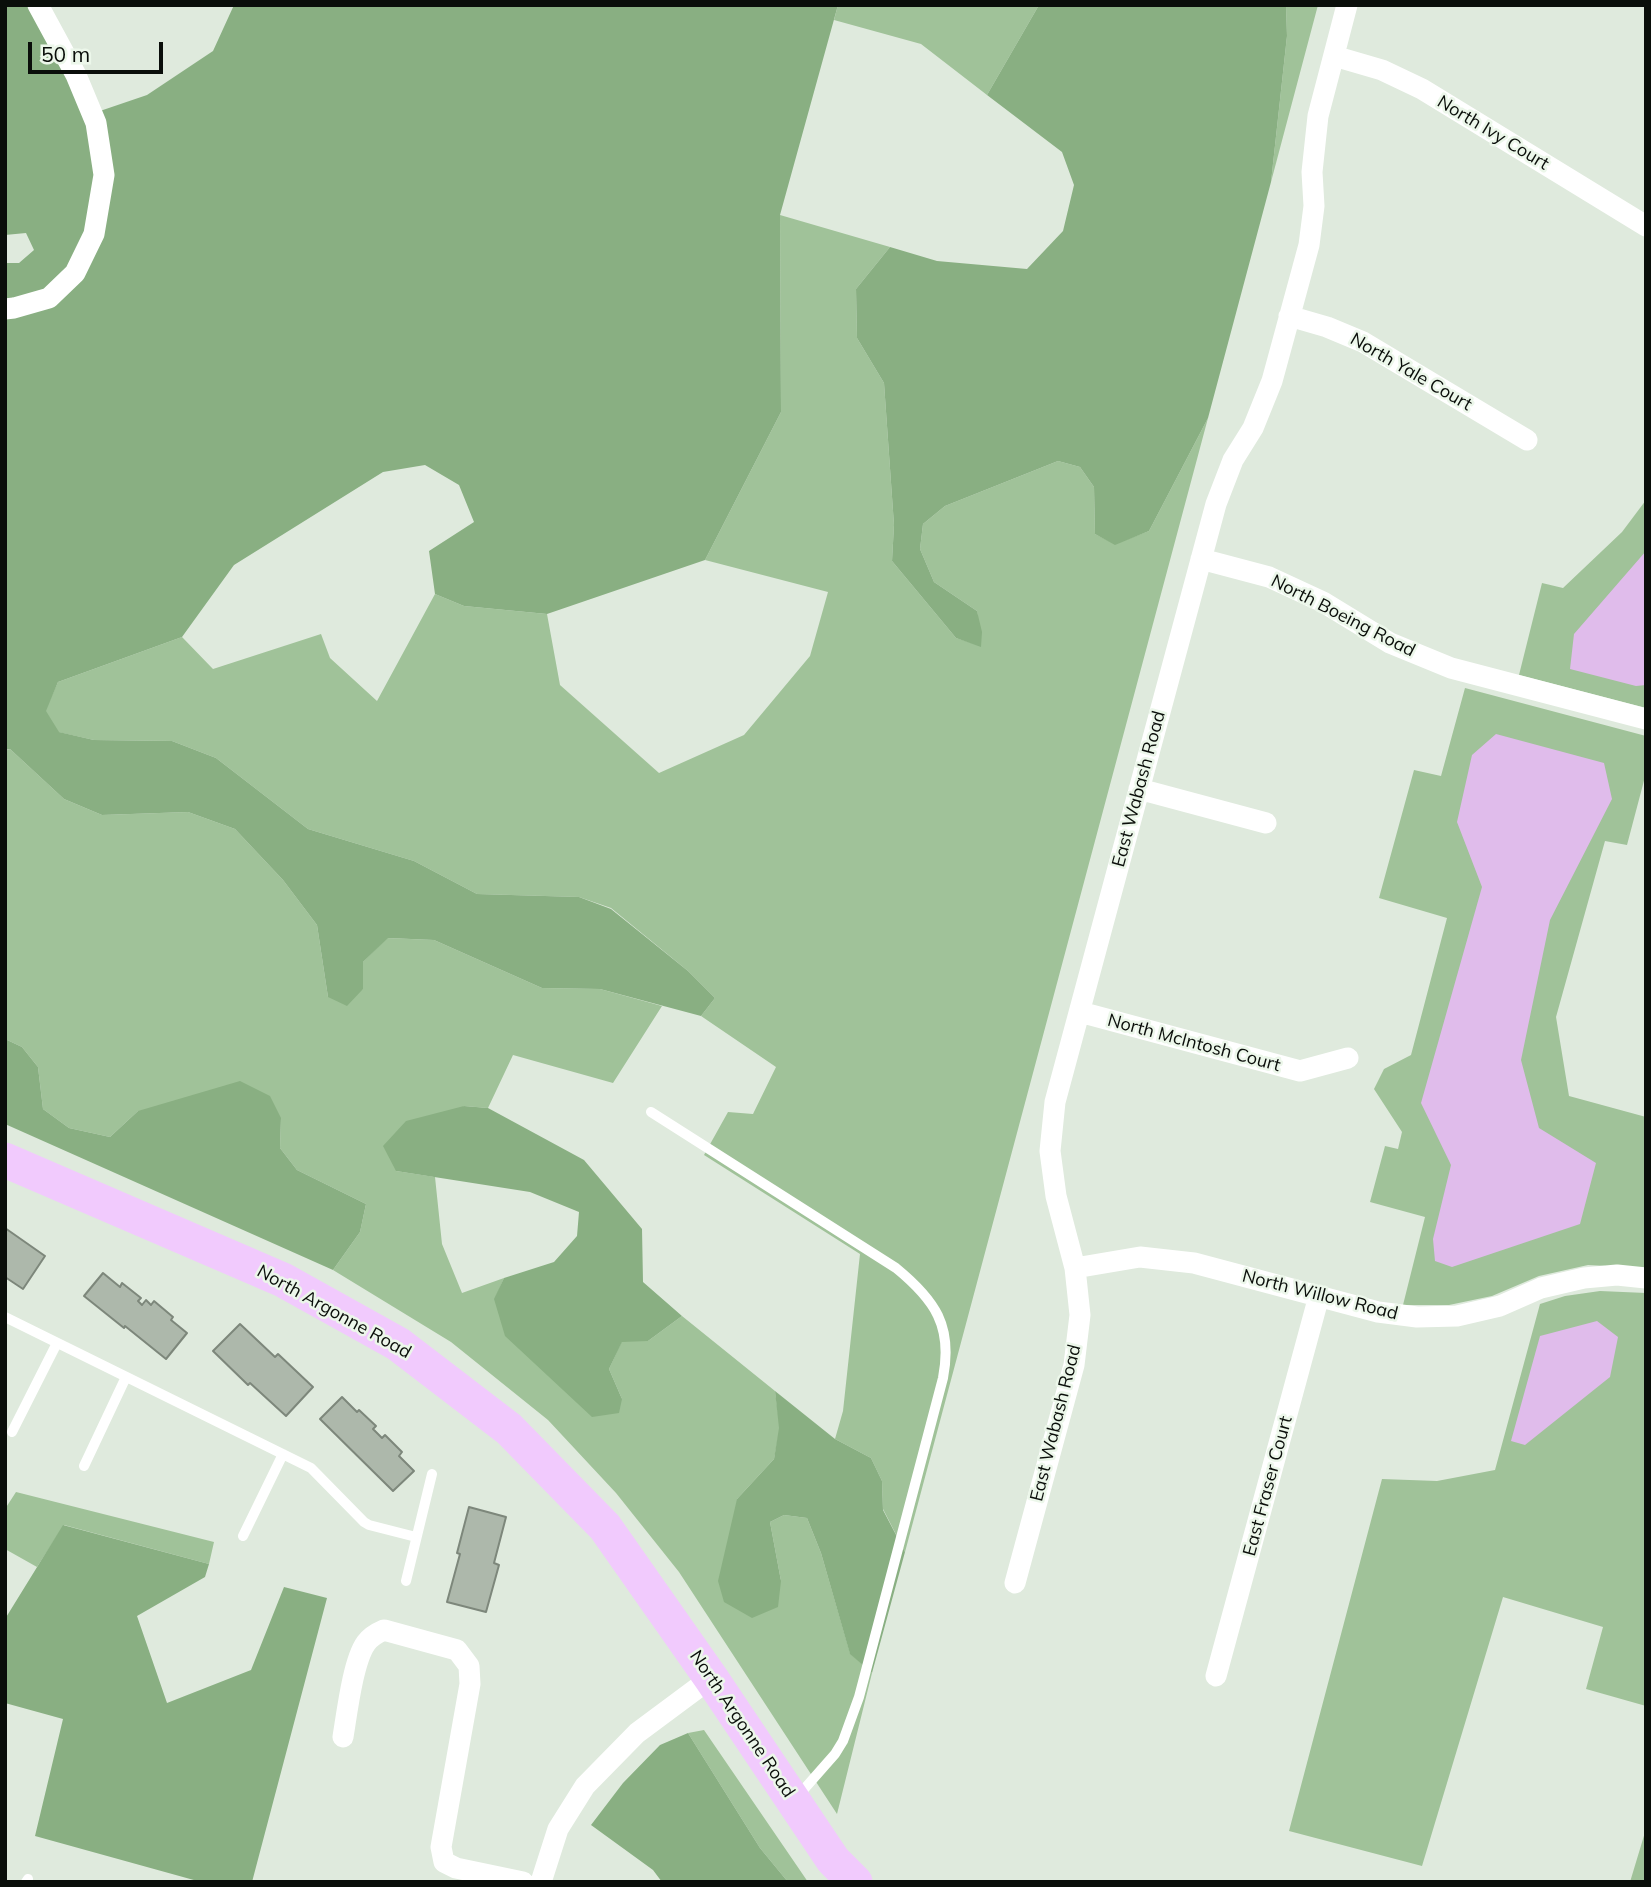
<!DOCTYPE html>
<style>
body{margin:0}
#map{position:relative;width:1651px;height:1887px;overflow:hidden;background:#dfeadd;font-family:Mulish,sans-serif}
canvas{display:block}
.frame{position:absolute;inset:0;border:7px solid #0a0e0a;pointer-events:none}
.scale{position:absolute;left:28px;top:42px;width:135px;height:32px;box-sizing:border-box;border:4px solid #0a0e0a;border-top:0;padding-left:9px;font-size:21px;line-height:24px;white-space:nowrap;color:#0a0e0a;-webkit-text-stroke:5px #ecf7ea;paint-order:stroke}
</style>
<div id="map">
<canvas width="1651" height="1887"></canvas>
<div class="frame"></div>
<div class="scale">50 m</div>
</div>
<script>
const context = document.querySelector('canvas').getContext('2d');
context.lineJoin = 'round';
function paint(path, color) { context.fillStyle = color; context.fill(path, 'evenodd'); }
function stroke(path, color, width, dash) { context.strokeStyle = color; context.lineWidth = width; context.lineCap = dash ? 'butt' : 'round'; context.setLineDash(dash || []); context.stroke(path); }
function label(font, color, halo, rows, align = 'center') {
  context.font = font + ' Mulish,sans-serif'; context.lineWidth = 5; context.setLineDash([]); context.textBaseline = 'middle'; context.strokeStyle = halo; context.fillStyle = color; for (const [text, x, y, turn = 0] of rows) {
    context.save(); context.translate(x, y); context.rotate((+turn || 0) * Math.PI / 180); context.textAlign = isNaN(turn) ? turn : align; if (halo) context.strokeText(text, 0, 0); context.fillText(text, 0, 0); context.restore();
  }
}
paint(new Path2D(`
 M838 5H1039L987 95 921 44 834 20Z
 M1286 5H1318L1271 182 1287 36Z
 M780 215 890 247 856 289 857 338 884 383 894 525 892 561 956 638 981 646 977 611 934 582 920 549 923 524 945 506 1058 461 1080 467 1094 487 1095 534 1115 544 1149 531 1208 418 905 1552 883 1509 882 1481 871 1458 835 1439 843 1411 860 1254 704 1155 728 1112 753 1114 776 1067 701 1016 715 998 688 971 611 908 579 897 477 894 414 861 308 829 216 758 172 741 94 740 58 732 45 711 58 682 182 637 213 669 321 634 330 658 377 701 435 594 464 606 547 614 560 685 659 773 744 735 810 656 828 592 705 560 781 412Z
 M1646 500V708L1519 675 1542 583 1563 588 1622 532Z
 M1465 688 1646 736V773L1627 845 1605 841 1556 1017 1569 1096 1646 1117V1268L1588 1265 1539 1276 1492 1296 1449 1305H1403L1425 1217 1370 1202 1385 1146 1398 1149 1402 1132 1374 1089 1384 1069 1411 1055 1447 918 1379 898 1414 770 1441 776Z
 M10 749 64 799 102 815 188 812 235 829 283 880 317 925 328 997 363 989V962L387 938 434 940 542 988 600 989 662 1006 613 1083 513 1055 488 1108 464 1106 396 1171 435 1177 442 1244 462 1293 504 1278 495 1299 622 1399 609 1369 622 1341H648L682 1316 775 1391 780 1428 774 1459 737 1499 781 1581 770 1522 784 1515 807 1518 821 1553 850 1653 872 1673 837 1814 679 1572 616 1493 548 1420 451 1342 333 1270 360 1232 366 1204 297 1170 280 1148 281 1118 138 1111 110 1137 69 1128 43 1109 38 1067 22 1047 5 1039V751Z
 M1600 1291 1646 1293V1706L1586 1689 1603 1627 1503 1597 1422 1866 1289 1831 1382 1479 1437 1481 1495 1470 1540 1304 1565 1296Z
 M16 1492 214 1542 209 1564 64 1525 37 1567 5 1549V1509Z
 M704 1730 808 1882H788L760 1848 688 1733Z
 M1646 1829V1882H1630Z`), '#a0c299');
paint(new Path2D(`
 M5 5H46L100 111 147 95 213 51 234 5H838L780 215 781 412 705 560 547 614 464 606 435 594 429 551 474 522 459 485 425 465 383 472 234 565 182 637 58 682 46 711 59 732 94 740 172 741 216 758 308 829 414 861 477 894 579 897 611 909 688 971 715 998 701 1016 600 989 542 988 434 940 388 938 363 962V989L347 1006 328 997 317 925 283 880 235 829 188 812 102 815 64 799 10 749 5 750V263H19L34 250 26 233 5 235V137H7V119L5 115Z
 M1039 5H1286L1287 36 1271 182 1208 418 1149 531 1115 545 1095 534 1094 487 1080 467 1058 461 945 506 923 524 920 549 934 582 977 611 982 632 981 647 956 638 892 561 894 525 884 383 857 338 856 289 890 247 937 261 1027 269 1063 231 1074 185 1062 152 987 95Z
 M5 1039 22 1047 38 1067 43 1109 69 1128 110 1137 138 1111 240 1081 270 1096 281 1118 280 1148 297 1170 366 1204 360 1232 333 1270 5 1124Z
 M464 1106 488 1108 584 1160 642 1229 643 1282 682 1316 648 1341 622 1342 609 1369 622 1399 619 1413 592 1417 505 1336 494 1299 504 1278 554 1262 577 1236 579 1212 530 1192 396 1171 383 1146 406 1121Z
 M775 1391 835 1439 871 1458 882 1481 883 1510 905 1552 872 1673 850 1654 821 1553 807 1518 784 1515 770 1522 781 1581 778 1607 752 1618 724 1602 718 1581 737 1499 774 1459 779 1428Z
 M63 1525 209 1564 205 1577 137 1616 167 1703 251 1670 284 1587 327 1598 252 1882H201L35 1836 63 1719 5 1703V1619Z
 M688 1733 760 1848 788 1882H662L653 1870 591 1825 623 1783 660 1745Z`), '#89af82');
paint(new Path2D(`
 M1646 551V685L1636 686 1570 669 1574 634Z
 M1496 734 1604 763 1612 799 1550 920 1521 1060 1539 1128 1596 1163 1580 1224 1452 1267 1435 1261 1433 1239 1451 1165 1421 1103 1482 887 1457 822 1472 755Z
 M1597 1321 1618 1337 1610 1377 1525 1445 1511 1441 1540 1336Z`), '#e0bceb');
const building = new Path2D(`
 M5 1228 45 1256 23 1289 5 1277Z
 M103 1273 120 1287 122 1283 141 1298 138 1301 142 1305 146 1300 151 1305 154 1301 173 1317 171 1320 187 1333 166 1359 125 1326 124 1328 84 1296Z
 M240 1324 275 1357 278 1354 313 1387 286 1416 250 1383 248 1385 213 1351Z
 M342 1397 357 1412 359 1410 376 1426 373 1429 382 1438 385 1435 402 1452 399 1456 414 1471 393 1491 320 1419Z
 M469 1507 506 1517 494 1563 499 1565 486 1612 447 1602 460 1554 457 1553Z`);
paint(building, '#adb8ab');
stroke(building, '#7d877b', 2);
stroke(new Path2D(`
 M651 1112 896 1268C935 1300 953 1326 943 1378L859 1697 843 1741 835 1754 798 1796
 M5 1317 311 1468 364 1522 369 1525 416 1537
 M12 1432 57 1343
 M84 1466 126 1377
 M243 1536 283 1454
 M406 1581 432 1474
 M26 1882 28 1879`), '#fff', 10);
stroke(new Path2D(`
 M1334 56 1382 70 1422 89 1646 226
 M5 309 14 308 49 298 75 273 94 234 104 175 96 123 76 75 38 5
 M1289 316 1327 327 1363 342 1527 440
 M1201 559 1269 577 1323 602 1390 643 1451 668 1646 719
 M1139 789 1266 823
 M1080 1012 1300 1071 1348 1058
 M1075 1268 1140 1257 1194 1263 1378 1312 1417 1317 1457 1316 1500 1306 1541 1288 1584 1278 1617 1275 1646 1278
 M1015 1583 1074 1365 1080 1315 1075 1268 1056 1196 1050 1151 1055 1102 1216 504 1233 460 1253 428 1272 381 1309 245 1314 206 1312 172 1318 116 1347 5
 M1216 1676 1319 1296
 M343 1737C347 1713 353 1661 366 1643 371 1636 377 1633 384 1630L457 1650 469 1666 470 1684 441 1847 444 1862 456 1868 523 1882
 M541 1882 558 1829 585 1786 637 1733 711 1678`), '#fff', 21);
stroke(new Path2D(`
 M5 1160 283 1280 398 1344 509 1429 605 1527 711 1678 833 1860 855 1882`), '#f1cafd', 35);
label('18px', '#0a0e0a', '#ecf7ea', [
 ["North Ivy Court",1493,133,31],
 ["North Yale Court",1411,372,30],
 ["North Boeing Road",1343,616,27],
 ["East Wabash Road",1139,789,-75],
 ["North McIntosh Court",1194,1043,15],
 ["North Willow Road",1320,1295,14],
 ["North Argonne Road",334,1312,29],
 ["East Wabash Road",1056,1423,-76],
 ["East Fraser Court",1268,1486,-75],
 ["North Argonne Road",742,1724,56]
]);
</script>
